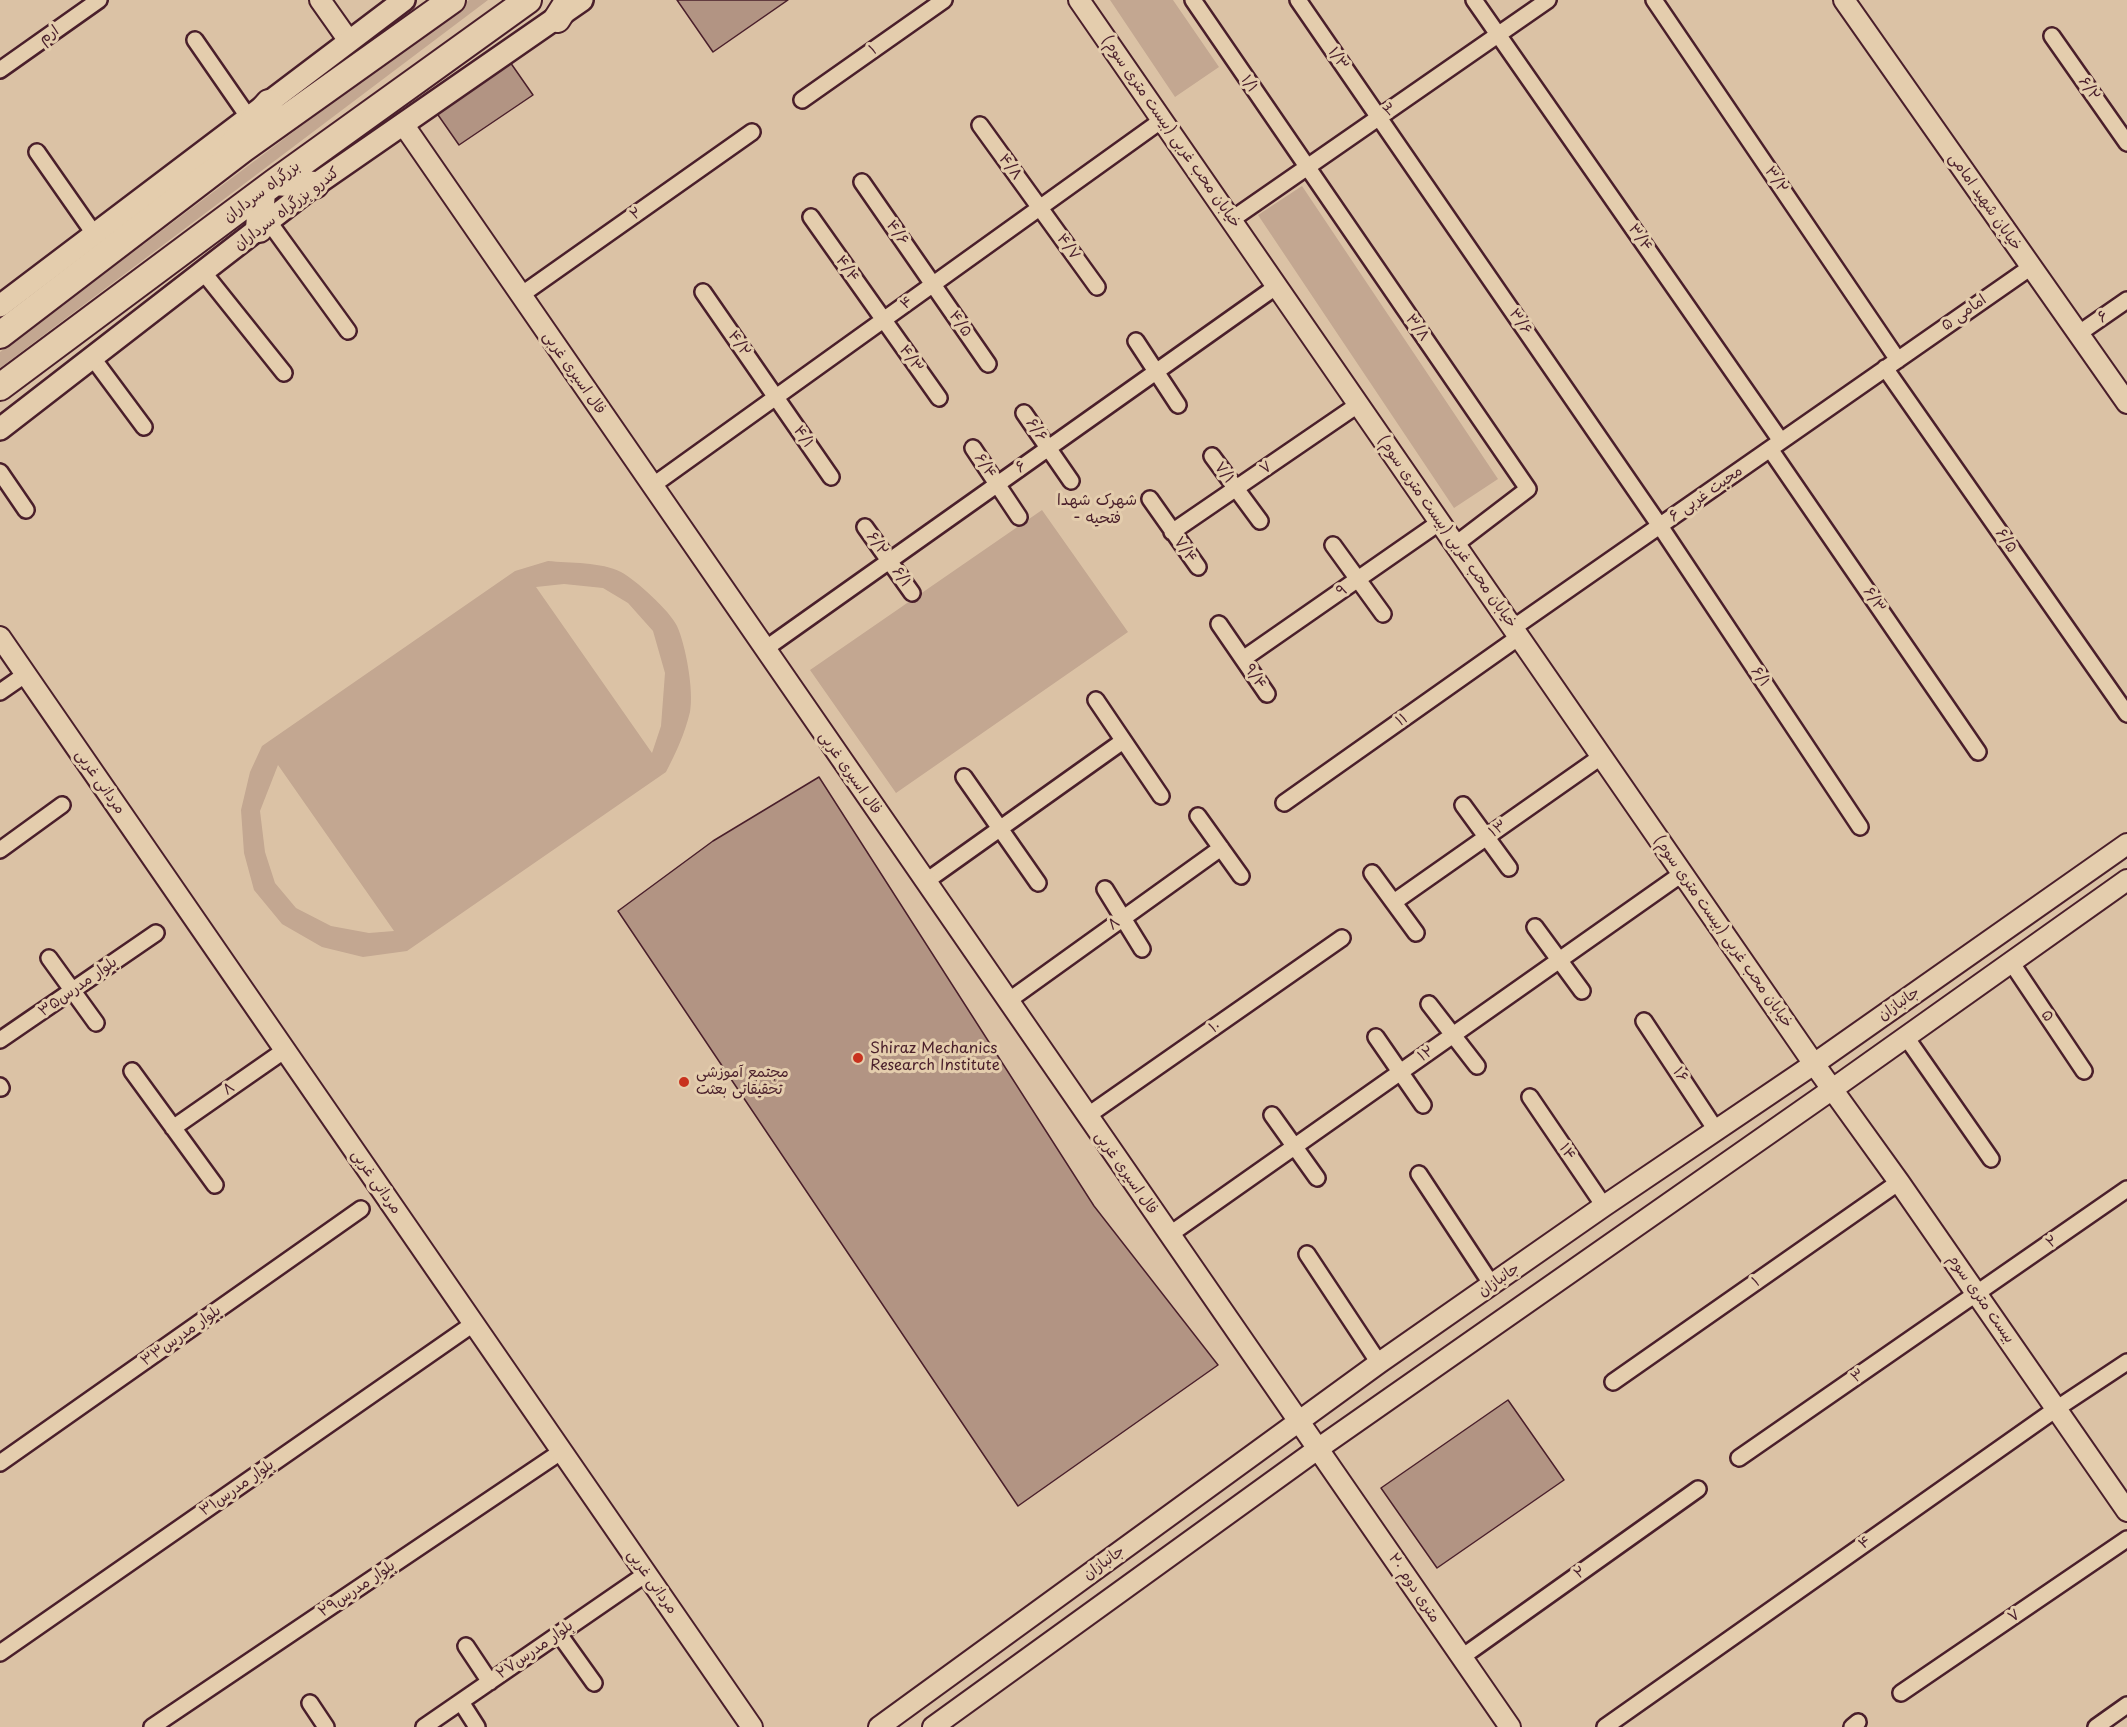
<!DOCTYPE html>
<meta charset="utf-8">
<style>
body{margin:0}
canvas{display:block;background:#dbc2a5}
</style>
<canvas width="2127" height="1727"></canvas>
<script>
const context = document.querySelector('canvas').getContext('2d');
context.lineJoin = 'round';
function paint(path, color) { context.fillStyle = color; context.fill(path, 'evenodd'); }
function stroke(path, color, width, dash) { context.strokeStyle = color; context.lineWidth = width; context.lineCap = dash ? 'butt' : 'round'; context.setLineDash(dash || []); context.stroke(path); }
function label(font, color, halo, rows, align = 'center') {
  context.font = font + ' "Playpen Sans","Playpen Sans Arabic",sans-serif'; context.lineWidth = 6; context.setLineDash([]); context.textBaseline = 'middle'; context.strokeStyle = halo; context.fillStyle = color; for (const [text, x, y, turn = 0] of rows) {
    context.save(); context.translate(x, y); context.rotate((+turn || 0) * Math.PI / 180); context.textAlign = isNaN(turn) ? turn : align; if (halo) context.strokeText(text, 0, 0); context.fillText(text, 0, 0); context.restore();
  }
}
paint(new Path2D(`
 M469 0H488L0 368V352Z
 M1110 0H1173L1219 67 1175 97Z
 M1302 186 1498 479 1454 508 1258 215Z
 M1042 510 1128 632 896 793 810 670Z
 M548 561C569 563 602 562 621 572 636 580 670 611 677 626 686 646 694 691 690 712 685 733 676 753 666 772L407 951 363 957 322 947 282 924 254 890 244 853 241 810 250 772 262 746 515 571ZM564 584 603 588 628 603 653 631 665 673 661 726 652 753 536 587ZM278 765 394 931 369 933 331 926 296 908 275 883 265 852 260 811Z`), '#c3a791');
const building = new Path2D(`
 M677 0H788L713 52Z
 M510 62 533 95 459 145 436 112Z
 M819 777 1094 1206 1218 1365 1018 1506 618 911 713 841Z
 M1508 1400 1564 1480 1437 1568 1381 1488Z`);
paint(building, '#b29483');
stroke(building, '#4a1f2b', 1.5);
const minor = new Path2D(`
 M1193 0 1528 489 1456 544
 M1298 0 1660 526 1860 827
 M1474 0 1781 441
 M1654 0 1898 360
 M2052 36 2127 143
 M195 40 249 118
 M0 70 99 0
 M802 100 944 0
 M980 125 1097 287
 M37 152 95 235
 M862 182 988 364
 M811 217 939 398
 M1231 220 1548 0
 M269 222 348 331
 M204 273 284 373
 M703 292 831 477
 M521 295 752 132
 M2078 334 2127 300
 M1136 341 1178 405
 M92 357 144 427
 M1885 368 2127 714
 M1024 413 1071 481
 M973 448 1019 517
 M1770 449 1978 752
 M1212 456 1260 521
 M0 472 26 510
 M652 486 1162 120
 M1150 499 1198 567
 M865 527 912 593
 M1172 532 1359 404
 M1333 545 1383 614
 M1219 624 1267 694
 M1513 628 2031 267
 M765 649 1277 286
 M1243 659 1440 522
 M0 692 26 674
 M1096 700 1161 796
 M964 777 1038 883
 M1284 803 1519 637
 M1463 805 1509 868
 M1198 816 1241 876
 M0 850 62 805
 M1372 873 1416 933
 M925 882 1123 741
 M1105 889 1142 949
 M1394 902 1602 756
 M1535 927 1582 991
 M49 958 96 1023
 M2011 962 2084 1071
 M1008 1001 1221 848
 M1429 1004 1477 1066
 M1644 1021 1716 1130
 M1376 1037 1423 1105
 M1906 1037 1991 1159
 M0 1040 156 933
 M132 1071 215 1185
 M0 1086 1 1088
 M1530 1097 1604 1206
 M1272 1115 1317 1178
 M1087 1116 1342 938
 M173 1128 285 1050
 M1419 1174 1492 1285
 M1169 1235 1683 873
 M1307 1254 1379 1363
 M1613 1382 1899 1182
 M1739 1458 2127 1189
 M0 1463 361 1209
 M559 1634 594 1683
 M466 1646 490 1682
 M0 1653 473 1324
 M1462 1657 1698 1489
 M1901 1693 2127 1539
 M461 1702 477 1727
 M310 1703 326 1727
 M152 1727 562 1451
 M424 1727 646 1574
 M1605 1727 2056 1409 2127 1362
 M1852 1727 1858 1722
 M2096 1727 2127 1705`);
const tertiary = new Path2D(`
 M320 0 349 41
 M1079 0 1814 1064 1899 1182 2127 1511
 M1844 0 2127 403
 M403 124 1510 1727
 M0 637 752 1727
 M879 1727 1379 1363 1604 1206 1814 1064 2127 844
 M933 1727 1319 1448 1834 1088 2127 880`);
const secondary = new Path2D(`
 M0 306 404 0
 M0 429 315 185 582 0`);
const trunk = new Path2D(`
 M557 19 569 0
 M232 145 269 103
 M275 182 315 185
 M259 229 262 192
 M0 335 243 149 452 0
 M0 387 275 182 528 0`);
stroke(minor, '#4a1f2b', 20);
stroke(tertiary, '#4a1f2b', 24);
stroke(secondary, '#4a1f2b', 26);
stroke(trunk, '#4a1f2b', 30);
stroke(minor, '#e4cdad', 15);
stroke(tertiary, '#e4cdad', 20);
stroke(secondary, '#e4cdad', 21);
stroke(trunk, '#e4cdad', 26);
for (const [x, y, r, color] of [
 [858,1058,6,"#c8321e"],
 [684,1082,6,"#c8321e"]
]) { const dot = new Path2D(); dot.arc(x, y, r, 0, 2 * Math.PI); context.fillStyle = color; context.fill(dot); stroke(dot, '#e4cdad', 2); }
label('15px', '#4a1f2b', '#e4cdad', [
 ["ارم",49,35,-35],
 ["۱",873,50,-35],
 ["۱/۳",1338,59,55],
 ["۱/۱",1249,84,56],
 ["۶/۲",2089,89,55],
 ["۳",1390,110,-35],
 ["خیابان محب غربی (بیست متری سوم)",1171,132,55],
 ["۴/۸",1010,167,54],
 ["۳/۲",1776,180,56],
 ["بزرگراه سرداران",262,192,-37],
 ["خیابان شهید امامی",1985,202,55],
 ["کندرو بزرگراه سرداران",287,209,-37],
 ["۲",636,214,-35],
 ["۴/۶",897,233,55],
 ["۳/۴",1640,238,55],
 ["۴/۷",1068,247,54],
 ["۴/۴",847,269,55],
 ["۴",907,303,-36],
 ["امامی ۵",1964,313,-35],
 ["۶",2103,317,-35],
 ["۳/۶",1520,322,55],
 ["۴/۵",960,324,55],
 ["۳/۸",1417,328,55],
 ["۴/۲",739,344,55],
 ["۴/۳",911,359,55],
 ["فال اسیری غربی",574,373,55],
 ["۶/۶",1036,430,55],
 ["۴/۱",803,437,56],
 ["۶/۴",985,466,57],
 ["۶",1021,467,-35],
 ["۷",1266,468,-35],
 ["۷/۱",1224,473,53],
 ["محبت غربی ۶",1706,494,-35],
 ["خیابان محب غربی (بیست متری سوم)",1447,532,55],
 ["۶/۵",2006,541,55],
 ["۶/۲",877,544,54],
 ["۷/۴",1185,550,54],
 ["۶/۱",901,577,55],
 ["۹",1342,591,-34],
 ["۶/۳",1874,600,56],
 ["۹/۴",1255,677,56],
 ["۶/۱",1760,677,56],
 ["۱۱",1402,720,-35],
 ["فال اسیری غربی",850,773,55],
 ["مردانی غربی",100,782,55],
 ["۱۳",1498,829,-35],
 ["۸",1114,924,-36],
 ["خیابان محب غربی (بیست متری سوم)",1723,932,55],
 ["بلوار مدرس۳۵",78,987,-35],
 ["جانبازان",1899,1004,-35],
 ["۵",2047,1016,56],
 ["۱۰",1215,1027,-35],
 ["۱۲",1426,1054,-35],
 ["۱۶",1680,1075,56],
 ["۸",229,1089,-35],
 ["۱۴",1567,1152,56],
 ["فال اسیری غربی",1126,1173,55],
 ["مردانی غربی",376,1182,55],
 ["۲",2052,1242,-35],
 ["جانبازان",1499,1280,-35],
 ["۱",1756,1282,-35],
 ["بیست متری سوم",1981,1299,55],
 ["بلوار مدرس۳۳",181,1336,-35],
 ["۳",1858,1376,-35],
 ["بلوار مدرس۳۱",237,1488,-35],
 ["۴",1865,1543,-35],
 ["جانبازان",1104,1563,-36],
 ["۲",1580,1573,-35],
 ["مردانی غربی",652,1582,55],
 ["۲۰ متری دوم",1414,1588,56],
 ["۲۹بلوار مدرس",357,1589,-34],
 ["۷",2014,1616,-34],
 ["بلوار مدرس۲۷",535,1650,-35]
]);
label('15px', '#4a1f2b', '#e4cdad', [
 ["Shiraz Mechanics",870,1049],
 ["Research Institute",870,1066],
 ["مجتمع آموزشی",696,1073],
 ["تحقیقاتی بعثت",696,1090]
], 'left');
label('16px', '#4a1f2b', '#e4cdad', [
 ["شهرک شهدا",1097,501],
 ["- فتحیه",1097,519]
]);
</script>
